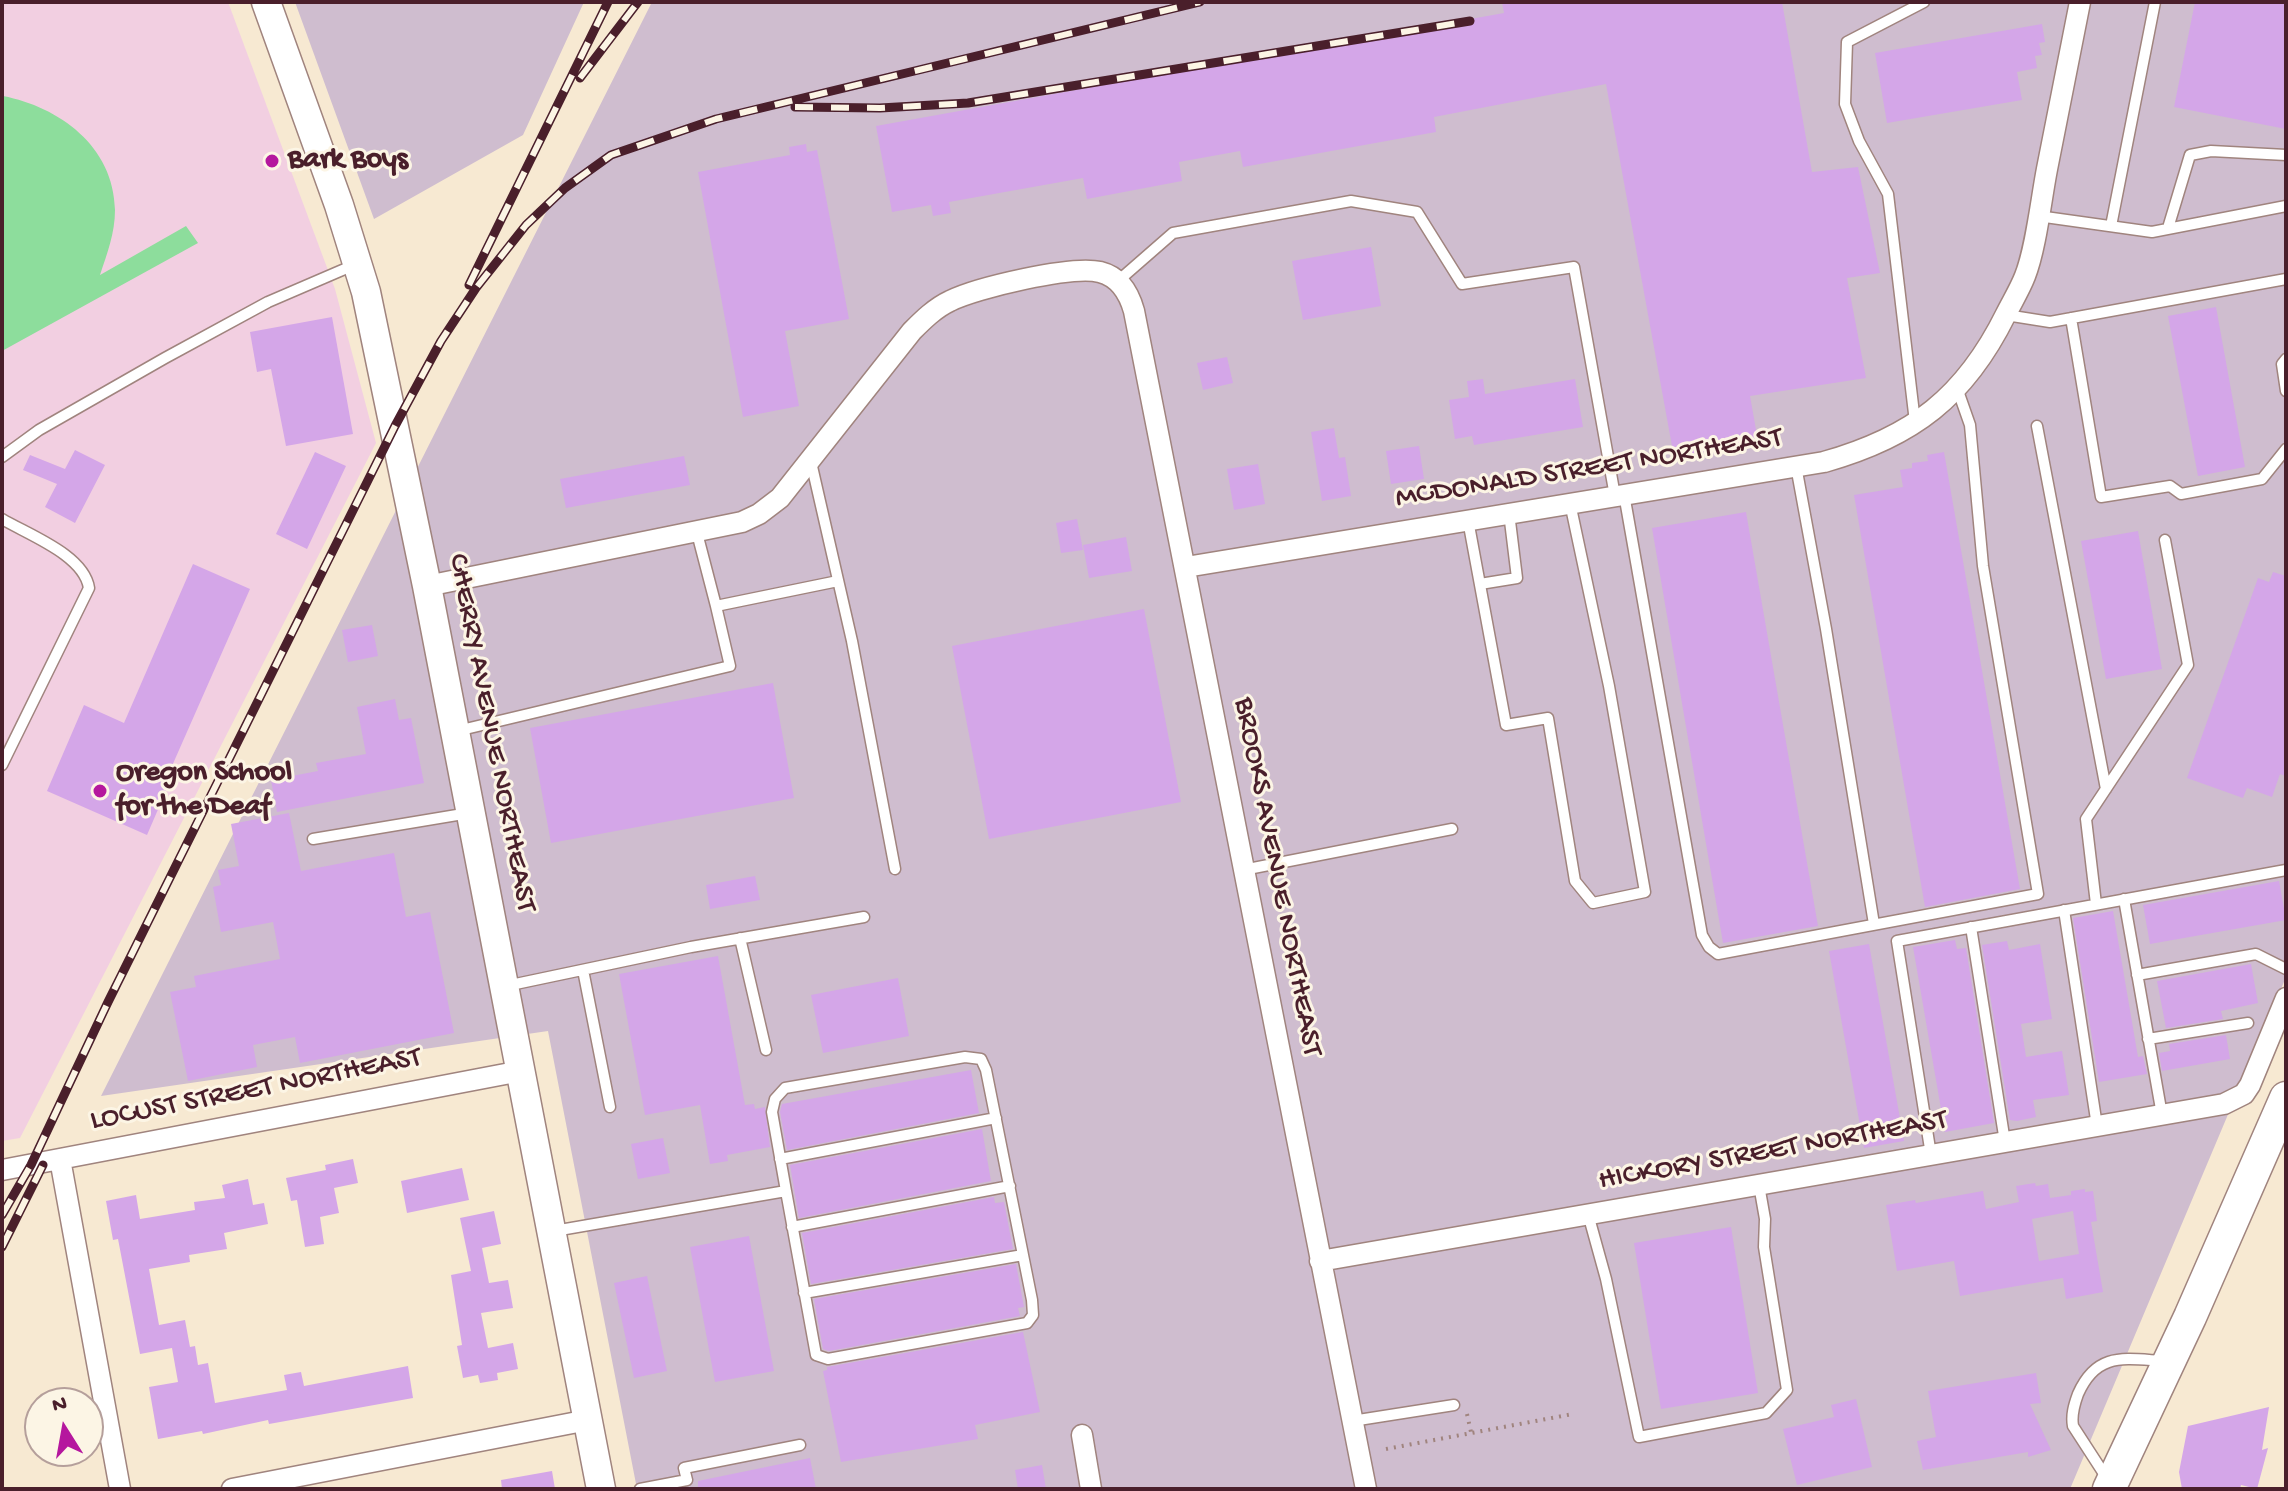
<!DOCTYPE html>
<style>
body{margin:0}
#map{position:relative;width:2288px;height:1491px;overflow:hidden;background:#f7e9d2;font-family:"Gochi Hand",sans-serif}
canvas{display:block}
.frame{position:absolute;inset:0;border:4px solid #4a1f2b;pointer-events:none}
.north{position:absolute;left:24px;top:1387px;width:80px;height:80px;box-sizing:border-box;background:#fcf5e5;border:2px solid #b59f9b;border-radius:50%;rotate:349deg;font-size:22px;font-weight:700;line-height:32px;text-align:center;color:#4a1f2b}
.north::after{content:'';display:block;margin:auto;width:28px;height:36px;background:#b5179e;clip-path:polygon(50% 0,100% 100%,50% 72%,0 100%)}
</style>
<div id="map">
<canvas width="2288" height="1491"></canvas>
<div class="frame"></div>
<div class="north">N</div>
</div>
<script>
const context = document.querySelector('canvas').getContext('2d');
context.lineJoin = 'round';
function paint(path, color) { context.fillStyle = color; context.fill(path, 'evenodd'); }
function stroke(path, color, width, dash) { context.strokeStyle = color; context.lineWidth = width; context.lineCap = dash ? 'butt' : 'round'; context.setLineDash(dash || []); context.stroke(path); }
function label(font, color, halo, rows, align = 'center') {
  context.font = font + ' "Gochi Hand",sans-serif'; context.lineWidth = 6; context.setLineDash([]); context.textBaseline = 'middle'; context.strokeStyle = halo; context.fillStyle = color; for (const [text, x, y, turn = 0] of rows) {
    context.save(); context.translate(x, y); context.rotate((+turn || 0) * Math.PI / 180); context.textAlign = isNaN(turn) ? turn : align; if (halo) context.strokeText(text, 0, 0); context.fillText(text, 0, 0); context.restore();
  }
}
paint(new Path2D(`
 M2 2H228L335 289 376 443 20 1138 2 1141Z`), '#f2cfe1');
paint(new Path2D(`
 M295 2H584L523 135 374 219Z
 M652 2H2286V977L2070 1489H637L548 1031 101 1096Z`), '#cfbdcf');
paint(new Path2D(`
 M3 96C59 107 114 146 115 210 115 233 107 254 100 275L186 226 198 243 2 351Z`), '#8ddd9c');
paint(new Path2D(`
 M1502 2H1782L1812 172 1858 167 1880 273 1847 278 1866 378 1750 396 1758 441 1674 457 1606 84 1434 117 1436 132 1243 167 1240 151 1179 162 1182 181 1087 199 1083 178 949 202 951 213 933 216 931 205 892 212 876 126 1504 13Z
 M2195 2H2286V129L2174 107Z
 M2042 24 2045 42 2039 43 2042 55 2035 56 2037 68 2017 72 2022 100 1887 123 1875 53Z
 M806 144 807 152 817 150 849 319 785 331 799 406 743 417 698 172 790 155 789 147Z
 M1371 247 1381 306 1303 320 1292 261Z
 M2216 307 2245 467 2198 476 2168 316Z
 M332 317 353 434 286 446 271 369 257 372 250 332Z
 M1227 357 1233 383 1203 390 1197 363Z
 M1483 379 1485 394 1575 379 1583 427 1474 445 1472 436 1455 439 1449 400 1469 397 1467 381Z
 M1334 428 1339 458 1345 457 1351 496 1322 501 1311 432Z
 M1419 446 1424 479 1391 484 1386 451Z
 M75 450 105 465 75 523 45 507 57 484 23 470 30 455 65 469Z
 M315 452 346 466 307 549 276 534Z
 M1944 452 2020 889 1925 907 1854 495 1903 487 1900 470 1912 468V463L1928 461 1927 455Z
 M684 456 690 485 566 508 560 479Z
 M1258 464 1265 504 1234 510 1227 469Z
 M1746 512 1818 926 1723 943 1652 528Z
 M1077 519 1083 550 1061 553 1056 523Z
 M2138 531 2162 669 2106 679 2081 541Z
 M1126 537 1132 571 1089 578 1083 545Z
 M193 564 250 589 168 775 172 777 147 835 47 791 84 705 124 723Z
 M2273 572 2286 576V776L2280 774 2272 797 2247 788 2243 798 2187 778 2258 578 2269 582Z
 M1144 609 1181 802 989 839 952 646Z
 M372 625 378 656 348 662 342 630Z
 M773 683 794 798 551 843 530 728Z
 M395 699 399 720 411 718 424 783 277 812 271 780 318 771 316 763 366 754 357 707Z
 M289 813 301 871 394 853 406 917 430 912 454 1033 300 1063 295 1037 253 1045 257 1067 188 1081 170 992 196 987 194 976 280 959 273 922 221 932 213 887 221 885 218 870 239 866 231 824Z
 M755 876 760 900 710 909 706 885Z
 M2279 881 2286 920 2150 944 2143 905Z
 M2113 911 2138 1057 2143 1056 2147 1074 2099 1082 2073 918Z
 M1955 940 1957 949 1966 948 1994 1123 1945 1132 1913 947Z
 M2007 941 2009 950 2040 944 2052 1019 2021 1024 2026 1057 2062 1051 2069 1095 2033 1100 2036 1117 2017 1121 2010 1120 1982 945Z
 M1869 944 1904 1141 1864 1148 1829 951Z
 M718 956 745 1105 754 1104 755 1109 765 1107 770 1147 727 1155 728 1161 710 1164 700 1105 645 1115 619 974Z
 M2251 964 2258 1003 2221 1011 2223 1019 2166 1028 2157 981Z
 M898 978 909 1036 823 1053 811 995Z
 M2226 1035 2230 1059 2162 1071 2159 1053 2170 1051 2169 1044Z
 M971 1070 979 1113 787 1150 780 1112 782 1104Z
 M982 1129 991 1181 799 1218 790 1165Z
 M663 1138 670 1173 638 1179 631 1144Z
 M353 1159 358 1183 334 1188 339 1213 320 1217 324 1244 305 1247 297 1200 291 1201 286 1178 326 1170 325 1165Z
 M462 1168 469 1200 407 1213 401 1181Z
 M248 1179 253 1205 264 1203 268 1224 224 1233 227 1249 189 1255 190 1262 149 1269 159 1325 185 1320 190 1347 195 1346 198 1365 208 1363 215 1403 287 1390 284 1375 301 1372 304 1386 408 1366 413 1398 269 1424 268 1420 203 1434 202 1431 158 1439 149 1387 178 1382 172 1348 140 1354 118 1239 113 1240 106 1201 136 1195 140 1219 195 1210 194 1202 225 1198 222 1185Z
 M2035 1183 2036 1186 2048 1184 2050 1198 2071 1195V1191L2085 1189V1192L2093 1191 2097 1221 2091 1222 2103 1292 2066 1299 2063 1278 1960 1296 1954 1261 1897 1271 1886 1205 1915 1200 1916 1203 1983 1191 1986 1209 2019 1202 2016 1186ZM2073 1211 2079 1254 2039 1261 2032 1219Z
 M994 1197 995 1203 1004 1202 1013 1249 811 1284 802 1233Z
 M494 1211 501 1244 482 1248 489 1283 508 1280 513 1308 481 1313 488 1348 513 1343 518 1369 497 1373 498 1380 480 1383 478 1375 463 1378 457 1346 462 1345 451 1275 471 1271 460 1218Z
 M1731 1227 1758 1393 1661 1409 1634 1243Z
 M749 1236 774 1371 715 1382 690 1247Z
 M1016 1264 1024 1307 1018 1308 1020 1316 829 1351 823 1349 814 1299Z
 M647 1276 667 1371 634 1378 614 1283Z
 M1023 1332 1040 1412 975 1425 978 1439 841 1462 823 1371 827 1370V1367Z
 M2036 1373 2041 1403 2030 1404 2051 1450 2028 1457V1452L1923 1470 1917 1441 1936 1437 1928 1391Z
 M1856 1399 1872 1467 1797 1485 1783 1429 1834 1417 1831 1405Z
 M2269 1407 2262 1450 2268 1448 2257 1489 2241 1485 2240 1489H2182L2179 1472 2188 1426Z
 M810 1458 816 1489H698V1481Z
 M1042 1465 1046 1489H1018L1015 1470Z
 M552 1471 555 1489H502L501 1480Z`), '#d4a6e8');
const service = new Path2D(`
 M2038 216 2152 232 2286 206
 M2111 226 2155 2
 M2168 228 2190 155 2211 151 2286 155
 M1118 281 1173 233 1351 201 1417 212 1462 284 1574 267 1615 496
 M2006 315 2050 322 2286 279
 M2071 318 2101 497 2170 486 2181 494 2262 479 2286 449
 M2286 359 2282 364 2286 391
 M1915 422 1888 194 1859 141 1845 104 1847 42 1924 2
 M2037 426 2106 789
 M2 457 39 430 165 358 268 302 354 265
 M811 462 852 641 895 869
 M1796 466 1826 629 1874 924
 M1624 494 1702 935 1709 947 1718 954 2038 894 1983 566 1970 425 1957 388
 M2 519C29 535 84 555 89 588L2 765
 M1468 520 1506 725 1548 718 1575 881 1593 903 1645 892 1609 686 1570 503
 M697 533 716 606
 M1480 584 1517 578 1509 513
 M457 731 730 666 716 606 838 581
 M313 839 469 813
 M1243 870 1452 829
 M2124 899 2162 1115
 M2096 904 2086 819 2188 665 2165 540
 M2064 910 2097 1126
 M1971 927 2005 1142
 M740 938 766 1050
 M583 970 610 1107
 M2137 975 2256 954 2286 969
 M506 986 691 947 864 917
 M2148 1039 2248 1023
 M1931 1155 1897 941 2286 870
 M780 1159 996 1118
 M1588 1214 1606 1279 1639 1437 1766 1413 1787 1390 1764 1247 1765 1219 1759 1185
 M792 1227 1010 1186
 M554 1231 786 1191 772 1112 775 1099 785 1088 965 1057 981 1059 986 1070 1032 1300 1033 1315 1027 1323 828 1359 816 1355 786 1191
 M804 1293 1023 1255
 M1352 1421 1454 1405
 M2108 1480 2073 1426C2071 1415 2074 1405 2078 1394 2097 1351 2125 1359 2165 1361
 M640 1489 687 1480 684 1468 800 1445`);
const minor = new Path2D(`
 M1186 567 1824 462C1913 437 1965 397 2006 314 2012 302 2020 289 2025 276 2036 248 2041 200 2047 169 2058 113 2069 58 2080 2
 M427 586 742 522 759 514 780 498 912 331C923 320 935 308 950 301 976 288 1072 265 1100 272 1120 277 1129 293 1134 311L1366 1489
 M60 1159 120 1489
 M2 1170 521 1071
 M1320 1261 2224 1104 2244 1094 2250 1085 2286 998
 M1082 1435 1091 1489
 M232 1489 588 1420`);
const secondary = new Path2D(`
 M266 2 339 205 366 292 427 586 601 1489`);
const primary = new Path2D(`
 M2109 1489 2190 1317 2286 1098`);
stroke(service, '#a0847e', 13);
stroke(minor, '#a0847e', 23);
stroke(secondary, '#a0847e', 31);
stroke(primary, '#a0847e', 35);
stroke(new Path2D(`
 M1467 1414 1471 1432
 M1386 1449 1573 1414`), '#a0847e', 4, [2, 6]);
stroke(service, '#fff', 10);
stroke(minor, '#fff', 20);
stroke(secondary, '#fff', 28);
stroke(primary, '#fff', 32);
const rail = new Path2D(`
 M580 78 638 2
 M795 107 880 108 968 103 1470 21
 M469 285 608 2
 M2 1215 31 1165 108 1002 395 426 441 341 476 288 526 225 565 188 611 155 716 119 1200 2
 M2 1247 43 1165`);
stroke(rail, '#4a1f2b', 9);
stroke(rail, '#fcf5e5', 6, [18]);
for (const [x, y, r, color] of [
 [272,161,8,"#b5179e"],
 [100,791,8,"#b5179e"]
]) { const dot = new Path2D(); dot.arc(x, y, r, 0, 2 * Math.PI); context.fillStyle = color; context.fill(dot); stroke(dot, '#fcf5e5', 3); }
label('bold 30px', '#4a1f2b', '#fcf5e5', [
 ["Bark Boys",288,161],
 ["Oregon School",116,774],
 ["for the Deaf",116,808]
], 'left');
label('30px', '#4a1f2b', '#fcf5e5', [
 ["MCDONALD STREET NORTHEAST",1589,470,-9],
 ["CHERRY AVENUE NORTHEAST",490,733,79],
 ["BROOKS AVENUE NORTHEAST",1276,877,79],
 ["LOCUST STREET NORTHEAST",256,1091,-11],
 ["HICKORY STREET NORTHEAST",1773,1152,-10]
]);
</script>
